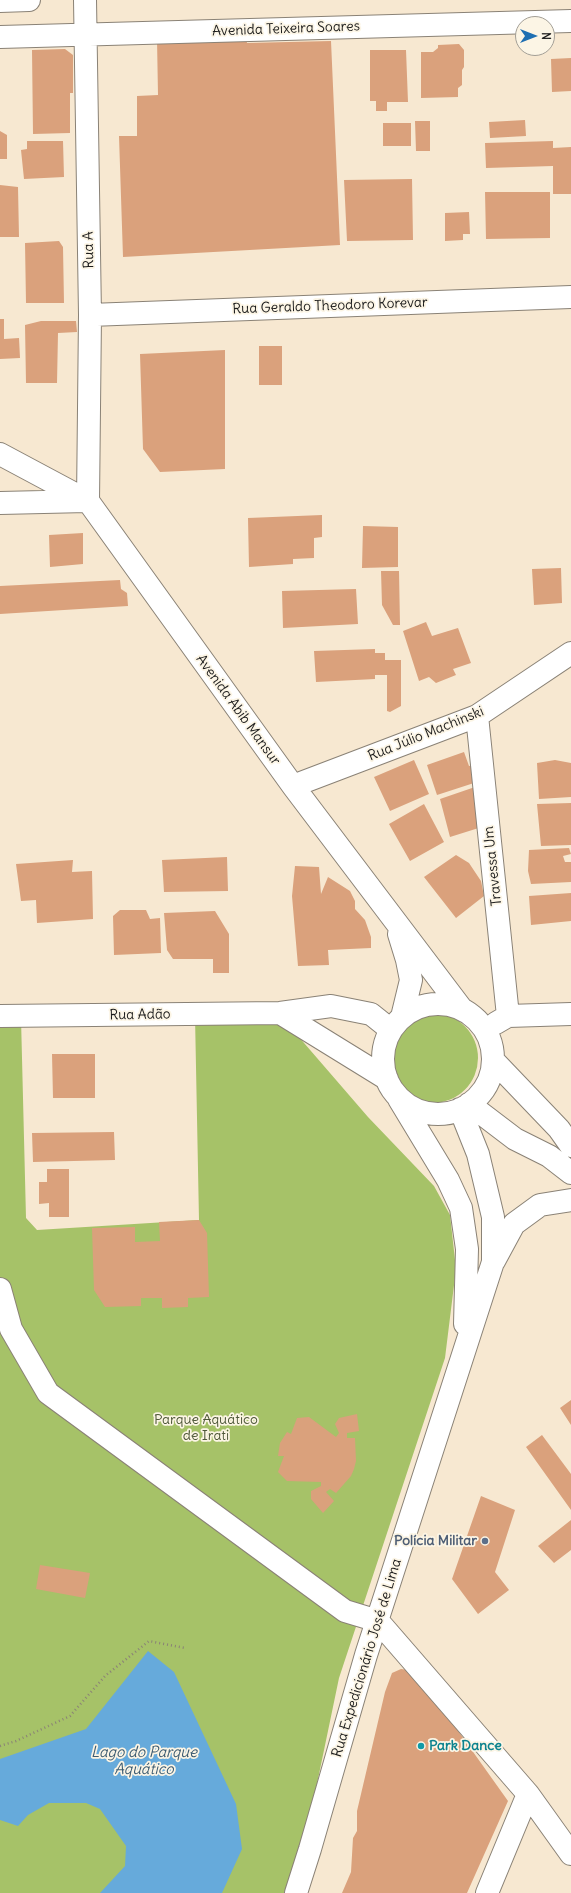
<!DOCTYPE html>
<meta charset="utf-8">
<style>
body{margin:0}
#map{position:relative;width:571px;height:1893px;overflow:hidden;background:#f7e8d1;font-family:Delius,sans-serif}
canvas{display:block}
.north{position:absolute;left:515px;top:16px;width:40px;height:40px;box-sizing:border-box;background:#fcf5e5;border:1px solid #a29e95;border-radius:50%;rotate:90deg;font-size:11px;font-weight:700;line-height:16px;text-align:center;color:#1c1c1c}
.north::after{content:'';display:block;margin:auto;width:14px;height:18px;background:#1f6fb2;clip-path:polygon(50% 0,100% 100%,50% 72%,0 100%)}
</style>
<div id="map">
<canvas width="571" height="1893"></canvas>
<div class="north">N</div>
</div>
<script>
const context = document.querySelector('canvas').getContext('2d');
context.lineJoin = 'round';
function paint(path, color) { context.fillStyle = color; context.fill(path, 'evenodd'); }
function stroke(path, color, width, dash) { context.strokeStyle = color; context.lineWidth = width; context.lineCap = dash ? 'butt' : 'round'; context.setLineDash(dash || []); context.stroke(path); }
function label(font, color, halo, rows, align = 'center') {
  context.font = font + ' Delius,sans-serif'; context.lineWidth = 3.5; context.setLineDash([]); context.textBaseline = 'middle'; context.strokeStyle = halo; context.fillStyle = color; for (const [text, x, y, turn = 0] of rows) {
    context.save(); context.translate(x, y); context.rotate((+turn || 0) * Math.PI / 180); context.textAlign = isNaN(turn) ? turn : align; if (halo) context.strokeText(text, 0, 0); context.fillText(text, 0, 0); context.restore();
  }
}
paint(new Path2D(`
 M388 1058a45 45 0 1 1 90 0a45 45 0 1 1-90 0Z
 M279 1014 368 1117 434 1186 450 1215 456 1269 445 1358 339 1678 308 1827 284 1893H0V1019L21 1018 26 1218 37 1230 199 1220 195 1016Z`), '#a6c268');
paint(new Path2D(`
 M148 1651 174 1672 236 1804 242 1849 222 1893H100L125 1866 126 1846 100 1809 86 1803H49L28 1815 18 1826 0 1820V1759L86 1729Z`), '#66aadb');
paint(new Path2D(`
 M246 35 247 43 331 41 340 245 123 257 119 136H137V96L158 95 157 39Z
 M459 44 464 50V67L462 70V85L458 88V97L421 98V52H433L438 48V45Z
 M65 49 73 55V93H70V133L33 134 32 50Z
 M370 50H406L408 102H387V111H376V101H370Z
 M571 58V91L552 92 551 59Z
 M525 120 526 136 490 138 489 122Z
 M415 121H430V151H416Z
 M383 123H411V146H383Z
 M0 131 7 135V159H0Z
 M27 141H63L64 177 24 179 21 150 27 149Z
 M553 141V148L571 147V194H553V166L486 168 485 143Z
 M412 179 413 240 347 241 344 180Z
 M0 185 18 187 19 237H0Z
 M485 192H550V238L486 239Z
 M469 212 470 234H463V240L445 241V213Z
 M59 241 63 247 64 303H26L25 243Z
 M0 319H4V339L19 338 20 358 0 359Z
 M41 321H76L77 332 58 333 57 383H26L25 325Z
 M259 346H282V385H259Z
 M225 350V469L160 472 143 449 140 354Z
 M322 515V537L314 538V558L293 559V564L249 567 248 518Z
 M363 526 398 527V567L362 568Z
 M83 533V564L50 567 49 535Z
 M561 568 562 603 534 605 532 569Z
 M381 571H399L400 625H393L382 605Z
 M120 580 121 589 127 593 128 606 0 614V586Z
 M356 589 358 624 283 628 282 591Z
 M426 622 432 636 458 628 471 663 453 669 456 675 436 683 429 677 419 681 403 631Z
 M375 649V653H385V660H401V706L390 712 387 711V675H375V679L316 682 314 651Z
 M464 752 469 766 475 765 478 773 471 774 474 783 437 795 427 765Z
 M414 760 429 794 390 811 374 777Z
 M555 760 571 763V797L539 799 537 763Z
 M475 787 485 826 450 837 440 799Z
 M571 803V845L541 846 537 804Z
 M424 804 444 842 410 861 389 824Z
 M569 848 571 854 563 856 565 862H571V882L531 884 528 871 529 850Z
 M456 855 469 863 481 881 484 896 456 918 424 877Z
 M227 857 228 891 164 892 162 860Z
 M73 860 72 872 92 871 93 919 37 923 36 900 21 901 16 864Z
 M295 866 319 867 321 894 328 877 350 891 355 901V909L365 920 371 937V948L328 950 329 965 298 966 292 896Z
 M571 893V921L531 925 529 896Z
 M120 910H146L150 919 160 918 161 953 114 955 113 916Z
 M215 911 229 934V973H213V959H173L167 950 164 913Z
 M52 1054H95V1098H53Z
 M114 1132 115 1160 33 1162 32 1133Z
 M47 1169H69V1217H49V1203L39 1204V1182H47Z
 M199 1220 207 1233 209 1297 188 1298V1307L162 1308V1298H141V1306L105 1307 94 1290 92 1228 135 1227V1242L160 1241 159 1222Z
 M571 1400V1425L560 1408Z
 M357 1414 359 1431 347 1433V1438H355L356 1461 354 1469 351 1476 336 1493 330 1489 326 1492 334 1501 323 1513 311 1499V1491L321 1486V1482L287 1481 278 1472 284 1456H278L280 1443 287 1432 291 1434 297 1418 309 1417 336 1437 339 1433 335 1424 339 1418Z
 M542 1435 571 1474V1510L526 1447Z
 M481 1496 515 1510 495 1572 509 1590 478 1614 452 1579Z
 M571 1520V1550L554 1563 538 1546Z
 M40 1565 90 1573 85 1598 36 1589Z
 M401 1669 409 1670 419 1676 508 1801 467 1893H342L351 1872 353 1838 357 1831V1811L385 1692 392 1673Z`), '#daa17c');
const minor = new Path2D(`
 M85 0 90 315 88 501
 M0 1 29 0
 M0 37 571 21
 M90 315 571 297
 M0 454 88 501 293 786 461 1008
 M0 503 87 501
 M477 716 508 1016
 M293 786 477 716 571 653
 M399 934 407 960 411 980 402 1017
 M383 1059a55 55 0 1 1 110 0a55 55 0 1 1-110 0Z
 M280 1013 387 1079
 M0 1016 280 1013 331 1006 371 1014 391 1030
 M496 1023 508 1016 571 1014
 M493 1060 559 1129 571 1146
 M399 1099 448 1180 461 1208 467 1249 465 1324
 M469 1104 515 1139 549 1156 571 1173
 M494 1261 514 1224 540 1205 571 1200
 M0 1289 11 1329 48 1393 345 1611 378 1621 528 1794 571 1854
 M296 1893 310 1849 366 1655 493 1262V1217L478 1154 460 1109
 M487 1893 528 1794`);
stroke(minor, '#8a8276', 24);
stroke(new Path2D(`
 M0 1746 16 1741 70 1716 105 1676 149 1641 185 1648`), '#8a8276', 2.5, [1, 3]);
stroke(minor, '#fff', 22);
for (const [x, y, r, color] of [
 [485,1541,4,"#5c6f8a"],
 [421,1746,4,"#0f9aa8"]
]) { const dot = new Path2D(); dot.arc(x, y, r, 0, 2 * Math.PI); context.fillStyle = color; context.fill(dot); stroke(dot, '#fcf5e5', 1.5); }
label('14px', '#1c1c1c', '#fcf5e5', [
 ["Avenida Teixeira Soares",286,29,-2],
 ["Rua A",89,250,-91],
 ["Rua Geraldo Theodoro Korevar",330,306,-2],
 ["Avenida Abib Mansur",238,710,54],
 ["Rua Júlio Machinski",426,734,-22],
 ["Travessa Um",493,866,-96],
 ["Rua Adão",140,1015,-1],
 ["Rua Expedicionário José de Lima",367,1658,-73]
]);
label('14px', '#4c5637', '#fcf5e5', [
 ["Parque Aquático",206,1420],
 ["de Irati",206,1436]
]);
label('bold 14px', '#4e5e75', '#fcf5e5', [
 ["Polícia Militar",477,1541]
], 'right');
label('bold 14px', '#0d838f', '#fcf5e5', [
 ["Park Dance",429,1746]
], 'left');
label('italic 15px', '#3d5c72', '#fcf5e5', [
 ["Lago do Parque",144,1753],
 ["Aquático",144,1770]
]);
</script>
